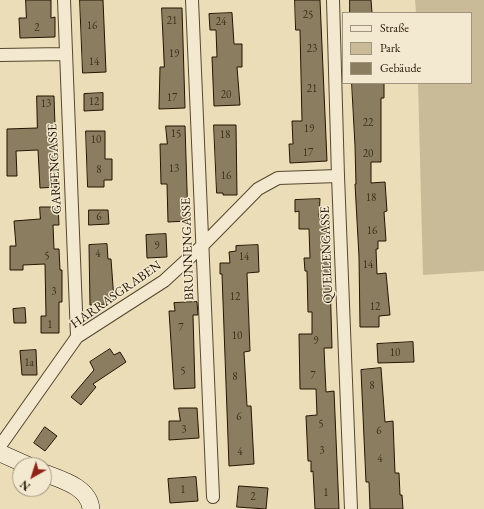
<!DOCTYPE html>
<meta charset="utf-8">
<style>
body{margin:0}
#map{position:relative;width:484px;height:509px;overflow:hidden;background:#ebddb7;font-family:"EB Garamond",serif}
canvas{display:block}
.legend{position:absolute;left:342px;top:12px;width:130px;height:72px;box-sizing:border-box;background:#f2e9d0;border:1px solid #a0947e;margin:0;padding:5px 7px;list-style:none;font-size:12px;color:#241502}
.legend li{display:flex;align-items:center;gap:8px;height:20px}
.legend b{width:20px;border:1px solid #a0947e}
.north{position:absolute;left:12px;top:457px;width:40px;height:40px;box-sizing:border-box;background:#f2e9d0;border:1px solid #a0947e;border-radius:50%;rotate:219deg;font-size:11px;font-weight:700;line-height:16px;text-align:center;color:#241502}
.north::after{content:'';display:block;margin:auto;width:14px;height:18px;background:#8f2418;clip-path:polygon(50% 0,100% 100%,50% 72%,0 100%)}
</style>
<div id="map">
<canvas width="484" height="509"></canvas>
<ul class="legend">
<li><b style="height:5px;background:#f2e9d0"></b>Straße</li>
<li><b style="height:11px;background:#c9bb98"></b>Park</li>
<li><b style="height:11px;background:#8b7d60"></b>Gebäude</li>
</ul>
<div class="north">N</div>
</div>
<script>
const context = document.querySelector('canvas').getContext('2d');
context.lineJoin = 'round';
function paint(path, color) { context.fillStyle = color; context.fill(path, 'evenodd'); }
function stroke(path, color, width, dash) { context.strokeStyle = color; context.lineWidth = width; context.lineCap = dash ? 'butt' : 'round'; context.setLineDash(dash || []); context.stroke(path); }
function label(font, color, halo, rows, align = 'center') {
  context.font = font + ' "EB Garamond",serif'; context.lineWidth = 3; context.setLineDash([]); context.textBaseline = 'middle'; context.strokeStyle = halo; context.fillStyle = color; for (const [text, x, y, turn = 0] of rows) {
    context.save(); context.translate(x, y); context.rotate((+turn || 0) * Math.PI / 180); context.textAlign = isNaN(turn) ? turn : align; if (halo) context.strokeText(text, 0, 0); context.fillText(text, 0, 0); context.restore();
  }
}
paint(new Path2D(`
 M415 0H484V271L423 275 418 83H471V13H416Z`), '#c9bb98');
const building = new Path2D(`
 M26 0H51V18L55 17V37L20 38 19 18H26Z
 M80 0H103L106 72 83 73Z
 M295 0H320L327 161 290 163 289 144H293L292 121H302L300 30H296Z
 M350 0H371L372 13H350Z
 M162 8H182L185 108 159 109 160 67H164Z
 M232 13 234 44H242V67H237L240 105 214 106 212 57H217L216 30H210L209 14Z
 M352 83H384V98H381V162H371V183L385 182 387 211 384 212 386 241H378V249H376L377 274 386 273 390 315 379 316V327H360L359 257 355 184H356L355 146Z
 M103 93V110L84 111V94Z
 M37 96H54L57 187 40 188 38 150 16 151 17 176H7V129L37 128Z
 M214 125H236L237 195H223V193H217Z
 M166 126H185L188 221 168 222 167 184H161L160 144H167Z
 M86 131H105V159H112V180H104V187H88Z
 M320 199 319 217H325L326 243H329L332 348H324L326 392 334 391 339 509H315L313 471 311 472V461H308L306 416 317 415 316 389H300L299 334H312V312H308L307 271H305L304 258H310L309 229H299V211L295 212V200Z
 M40 207H58L59 225H53L54 249H59L60 270H62V302H59V333H41V316H46L45 264 23 265V270H10V246H16L14 221 40 219Z
 M89 210H108L109 224 89 225Z
 M166 234 167 257 147 258 146 235Z
 M107 244 108 259H111L114 300 107 301V304L90 305 89 245Z
 M258 245 259 272 247 273 250 351 244 352 247 406H251L254 464 229 466 222 274H220V263H230L229 252 236 251V246Z
 M197 302 198 315H193L195 388 174 389 169 311H175L174 303Z
 M25 308 26 323H14L13 309Z
 M413 342 414 362 378 363 377 344Z
 M110 349 114 355 120 352 126 362 93 384 96 387 81 405 71 397 94 370 90 362Z
 M36 350 37 375H22L20 351Z
 M381 368 385 422 393 421 395 473H399L400 495H402L403 509H370L369 482H366L361 370Z
 M179 408H197L199 438 169 440V421H180Z
 M45 427 57 436 45 451 34 443Z
 M196 477 198 501 170 503 168 479Z
 M239 486 268 488 266 509 237 507Z`);
paint(building, '#8b7d60');
stroke(building, '#241502', 1);
const street = new Path2D(`
 M64 0 77 337
 M192 0 213 497
 M333 0 338 176 351 509
 M0 55 64 54
 M0 446 77 337 164 281 201 247 258 189 278 178 338 176`);
const secondary = new Path2D(`
 M0 453 27 465
 M44 473C62 480 89 487 91 509`);
stroke(street, '#56472f', 14);
stroke(secondary, '#241502', 18);
stroke(street, '#f2e9d0', 12);
stroke(secondary, '#f2e9d0', 17);
label('11px', '#3e2f1a', null, [
 ["25",308,15],
 ["21",172,21],
 ["24",221,22],
 ["16",92,26],
 ["2",37,28],
 ["23",312,49],
 ["19",174,54],
 ["14",94,62],
 ["21",312,89],
 ["20",226,95],
 ["17",172,98],
 ["12",94,102],
 ["13",46,104],
 ["22",368,123],
 ["19",309,129],
 ["15",176,134],
 ["18",225,135],
 ["10",96,140],
 ["17",308,153],
 ["20",368,154],
 ["13",174,169],
 ["8",99,170],
 ["16",226,176],
 ["18",371,198],
 ["6",99,217],
 ["16",372,231],
 ["9",157,246],
 ["4",98,254],
 ["5",47,256],
 ["14",244,257],
 ["14",368,265],
 ["3",54,292],
 ["12",235,297],
 ["12",375,307],
 ["1",50,325],
 ["7",181,328],
 ["10",237,336],
 ["9",316,341],
 ["10",395,353],
 ["1a",29,363],
 ["5",183,371],
 ["7",313,376],
 ["8",235,377],
 ["8",372,386],
 ["6",239,417],
 ["5",321,424],
 ["3",184,430],
 ["6",379,431],
 ["3",322,451],
 ["4",240,452],
 ["4",380,459],
 ["1",183,490],
 ["1",326,493],
 ["2",253,497]
]);
label('13px', '#241502', '#f2e9d0', [
 ["GARTENGASSE",55,169,-93],
 ["BRUNNENGASSE",188,249,-92],
 ["QUELLENGASSE",327,255,-92],
 ["HARRASGRABEN",116,295,-35]
]);
</script>
